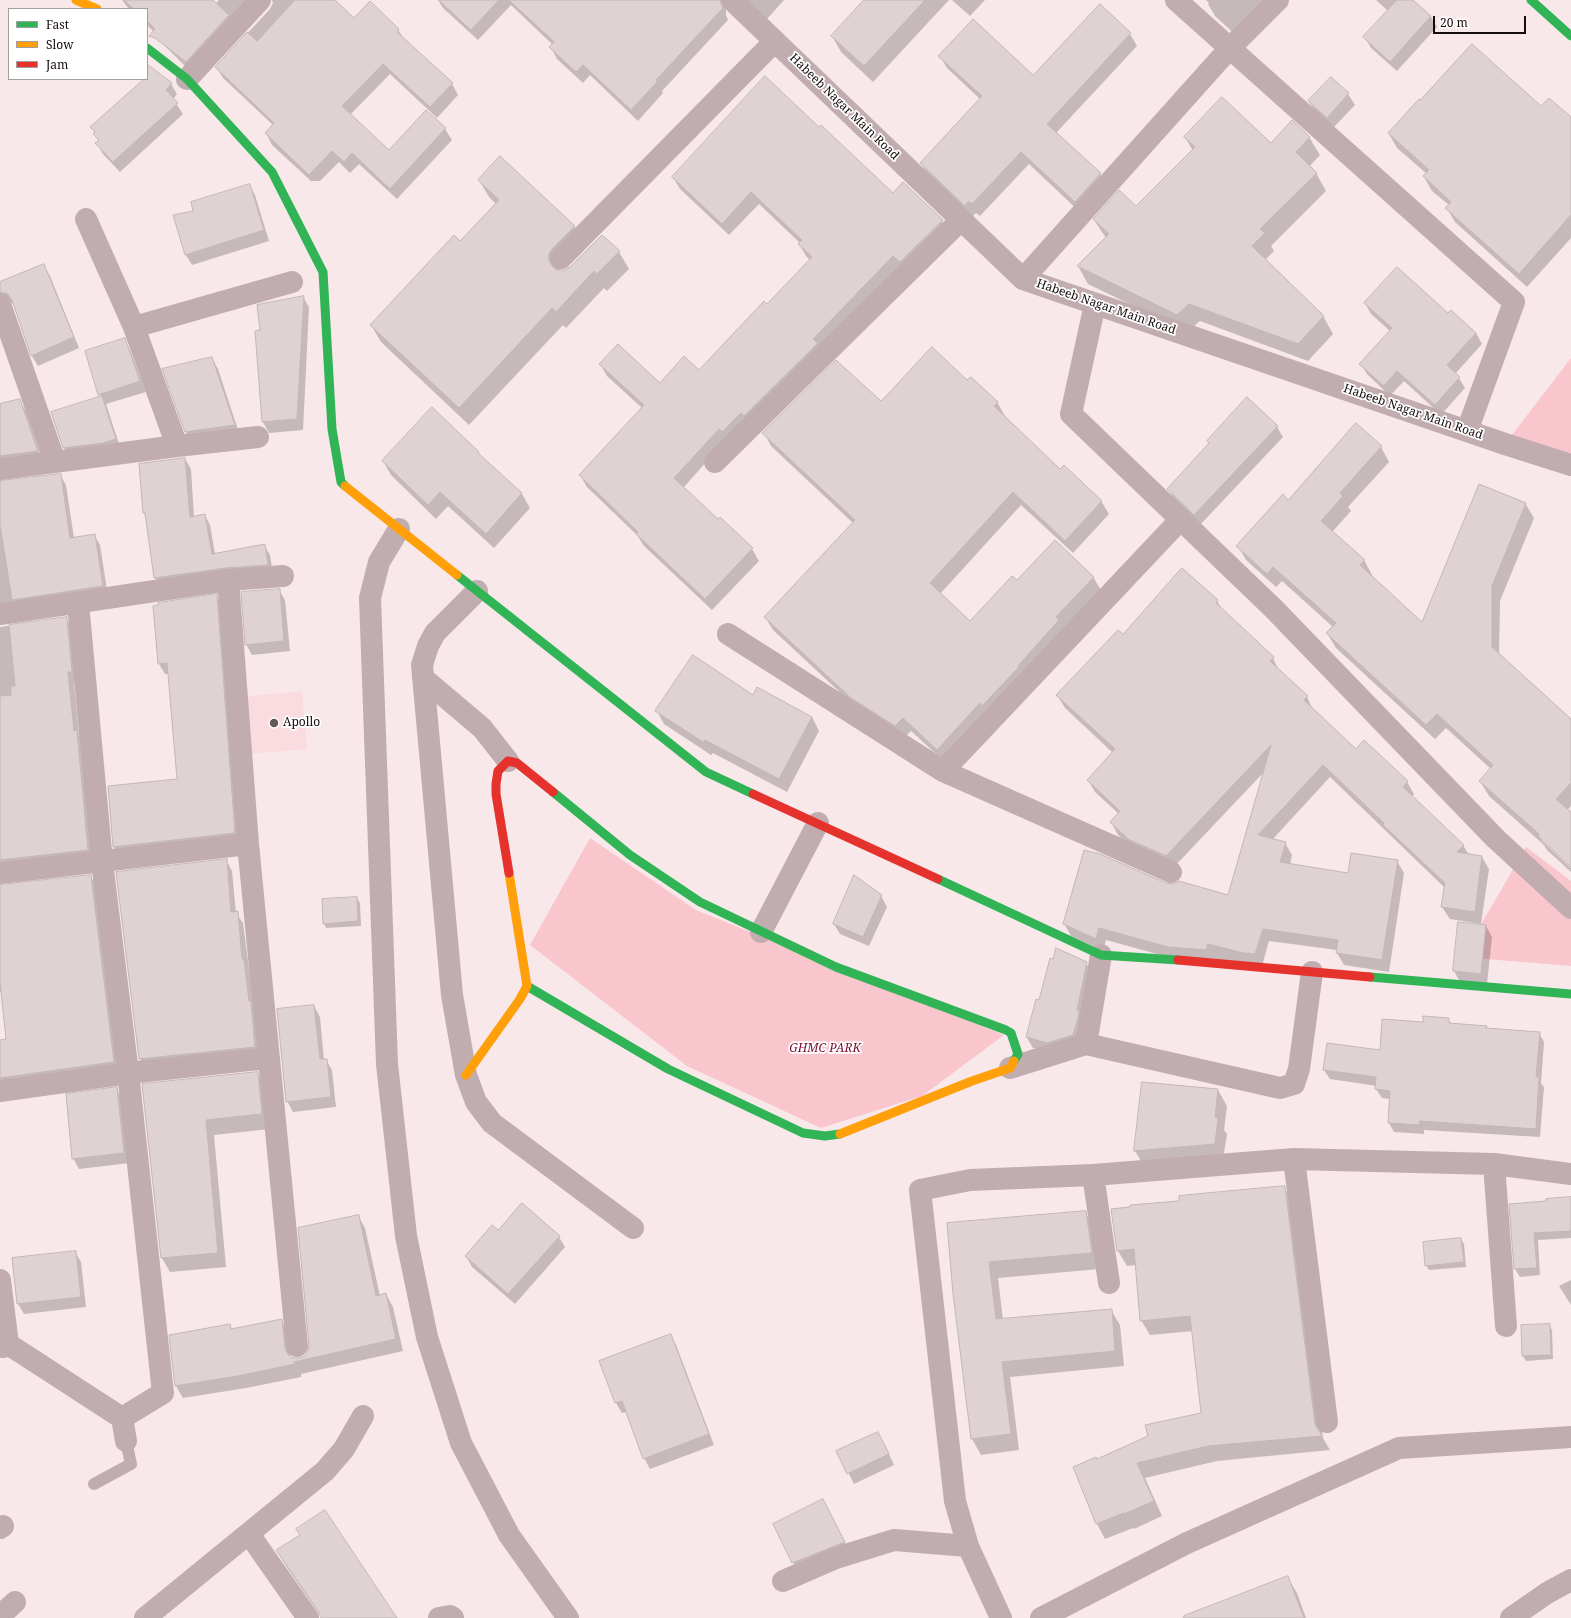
<!DOCTYPE html>
<style>
body{margin:0}
#map{position:relative;width:1571px;height:1618px;overflow:hidden;background:#f8e8ea;font-family:"Noto Serif",serif}
canvas{display:block}
.legend{position:absolute;left:8px;top:8px;width:140px;height:72px;box-sizing:border-box;background:#fff;border:1px solid #a29d9e;margin:0;padding:5px 7px;list-style:none;font-size:12px;color:#160b0d}
.legend li{display:flex;align-items:center;gap:8px;height:20px}
.legend b{width:20px;border:1px solid #a29d9e}
.scale{position:absolute;left:1433px;top:16px;width:93px;height:18px;box-sizing:border-box;border:2px solid #160b0d;border-top:0;padding-left:5px;font-size:12px;line-height:14px;white-space:nowrap;color:#160b0d;-webkit-text-stroke:3px #fff;paint-order:stroke}
</style>
<div id="map">
<canvas width="1571" height="1618"></canvas>
<ul class="legend">
<li><b style="height:5px;background:#30b455"></b>Fast</li>
<li><b style="height:5px;background:#ff9f0a"></b>Slow</li>
<li><b style="height:5px;background:#e5322d"></b>Jam</li>
</ul>
<div class="scale">20 m</div>
</div>
<script>
const context = document.querySelector('canvas').getContext('2d');
context.lineJoin = 'round';
function paint(path, color) { context.fillStyle = color; context.fill(path, 'evenodd'); }
function stroke(path, color, width, dash) { context.strokeStyle = color; context.lineWidth = width; context.lineCap = dash ? 'butt' : 'round'; context.setLineDash(dash || []); context.stroke(path); }
function label(font, color, halo, rows, align = 'center') {
  context.font = font + ' "Noto Serif",serif'; context.lineWidth = 3.5; context.setLineDash([]); context.textBaseline = 'middle'; context.strokeStyle = halo; context.fillStyle = color; for (const [text, x, y, turn = 0] of rows) {
    context.save(); context.translate(x, y); context.rotate((+turn || 0) * Math.PI / 180); context.textAlign = isNaN(turn) ? turn : align; if (halo) context.strokeText(text, 0, 0); context.fillText(text, 0, 0); context.restore();
  }
}
paint(new Path2D(`
 M302 691 307 749 247 754 242 697Z`), '#fadbe0');
paint(new Path2D(`
 M1571 358V461L1505 444Z
 M590 838 696 910 1004 1035 922 1096 821 1128 687 1066 530 945Z
 M1526 847 1571 881V966L1462 957Z`), '#f9c6ce');
paint(new Path2D(`
 M122 0H197L208 11 219 0H262L192 73 161 42 156 34 147 25V9H129Z
 M272 0H334L355 19 398 30 404 39 452 84 458 95 437 118 390 74 350 115 389 151 426 111 445 129 452 140 397 199 359 164 350 173 339 162 320 181H311L272 145 266 133 273 125 223 78 216 67 270 9 273 3Z
 M438 0H734L726 9V15L728 20 662 91 663 93 638 121 590 75 583 83 557 59 551 47 553 45 511 5 478 40 443 8Z
 M745 0H784L767 19Z
 M866 0H949L873 82 841 52 832 36Z
 M952 0H985L970 16Z
 M1206 0H1281L1240 39 1215 16 1208 4 1209 3Z
 M1376 0H1412L1431 17 1437 27 1397 71 1371 48 1365 37 1388 11Z
 M1130 34 1137 46 1056 133 1100 174 1107 186 1082 214 1029 164 980 216 976 213 972 217 928 175 921 163 980 99 947 68 940 56 1033 77Z
 M154 71 171 84 177 94 173 99 183 114 120 172 103 154 97 143 99 142 92 128 145 79H147Z
 M1331 78 1348 94 1355 105 1333 128 1316 112 1309 102Z
 M1541 108 1571 119V238L1527 287 1455 222 1447 208 1449 205 1432 191 1424 177 1427 174 1397 148 1389 134Z
 M819 128 893 194 903 183 942 221 949 232 726 440 683 488 718 520 752 549 759 561 712 610 644 546 637 535 587 487 580 475 642 408 607 376 600 364 660 384 699 372 768 305 810 260 806 256 799 244 800 243 759 204 729 235 680 189 673 177Z
 M1185 137 1271 144 1309 137 1320 155 1309 167 1316 173 1326 191 1271 246 1274 251 1265 260 1323 316 1333 334 1308 361 1200 321 1187 332 1088 284 1078 266 1106 238 1094 220 1136 208 1193 151Z
 M479 180 574 226 584 244 559 271H564L570 268 602 236 619 252 629 269 607 291 604 288 566 328 563 325 469 425 381 342 371 325 460 242 496 204 489 197Z
 M249 185 255 195 269 241 192 265 186 255Z
 M44 266 50 276 79 348 38 366 32 356 14 304 9 302 0 304V283Z
 M303 297 309 307 303 430 269 433 263 422 256 331H261Z
 M1365 303 1448 314 1451 311 1476 333 1482 344 1455 374 1459 378 1465 388 1441 415 1404 381 1390 396 1367 374 1361 364 1390 331 1371 314Z
 M124 339 130 350 146 392 106 404 121 450 70 458 64 448 101 397 99 394Z
 M212 358 218 369 240 436 192 443 186 432 164 370Z
 M968 381 997 402 1005 416 1003 417 1060 470 1101 501 1109 514 1073 553 1021 505 940 594 970 622 1017 582 1093 577 1101 590 945 762 911 731 903 739 860 711 773 630 765 617 853 523 771 446 764 433Z
 M19 400 26 411 43 462 0 469V405Z
 M1277 427 1283 437 1200 525 1174 499 1168 489 1210 444Z
 M1381 447 1389 462 1348 507 1351 511 1332 532 1364 560 1372 575 1371 577 1423 624 1525 503 1534 518 1500 601 1499 655 1571 721V806L1567 810 1571 813V865L1541 838V840L1571 868V872L1547 850 1544 845 1489 796 1480 781 1491 769 1446 728 1435 739 1336 648 1327 633 1333 627 1282 581 1276 587 1246 560 1238 546 1288 501Z
 M478 452 480 457 522 494 530 508 494 548 448 506 436 519 391 475 383 461Z
 M185 459 191 469 194 517 205 515 210 525 215 554 264 545 270 555 273 574 161 588 155 578 146 517 144 513 140 464Z
 M60 475 66 485 74 538 94 535 100 545 108 596 0 614V482Z
 M279 590 285 600 290 651 252 655 246 644Z
 M216 595 222 606 240 843 120 857 114 847 109 787 178 780 169 674H165L159 664Z
 M1217 601 1223 611 1273 658 1279 671 1307 697 1313 710 1356 750 1407 782 1414 794 1412 797 1463 845 1469 855 1482 857 1489 869 1481 924 1450 919 1442 907 1445 888 1330 777 1272 840 1285 843 1292 855 1290 865 1349 874 1397 861 1404 873 1389 972 1344 965 1337 953V950L1269 941 1262 966 1175 959 1106 940 1103 951 1071 936 1064 923 1166 884 1228 896 1264 772 1173 868 1136 852 1118 835 1111 822 1119 814 1095 792 1088 780 1113 753 1065 708 1057 695 1123 636Z
 M66 618 72 628 77 682H74L79 735 83 742 94 860 0 873V627Z
 M753 697 812 717 819 731 787 792 713 753 711 755 664 724 657 711Z
 M226 860 232 871 236 913 243 923 261 1057 146 1069 140 1059 117 873Z
 M90 876 97 886 119 1073 0 1091V1041L7 1040 2 992H0V886Z
 M881 896 887 907 869 946 840 934 834 924Z
 M357 898 360 903 361 926 326 928 324 923Z
 M1459 923 1486 926 1492 937 1487 984 1460 982 1454 971Z
 M1086 963 1093 974 1079 1045 1054 1053 1033 1048 1027 1038 1036 1000 1040 1001Z
 M314 1006 320 1017 324 1060H326L332 1070 336 1107 293 1112 287 1101Z
 M1448 1019 1451 1024 1486 1027 1487 1029 1539 1033 1544 1042 1541 1083 1544 1087 1540 1137 1424 1130V1134L1394 1132 1389 1123 1390 1099 1382 1098 1376 1089 1377 1086 1330 1079 1324 1070 1381 1051 1424 1023Z
 M257 1073 266 1088 270 1129 214 1135 226 1267 170 1272 162 1258 143 1085Z
 M116 1088 122 1099 130 1163 79 1169 73 1158Z
 M1218 1090 1227 1106 1224 1130 1227 1134 1223 1159 1144 1166 1135 1151Z
 M1284 1187 1293 1202 1323 1438 1330 1450 1217 1461 1145 1478 1162 1516 1134 1529 1133 1528 1105 1539 1097 1524 1074 1467 1097 1460 1202 1414 1193 1331 1150 1335 1141 1320 1136 1265 1127 1266 1118 1251 1180 1202Z
 M1571 1198V1238L1538 1240 1540 1275 1520 1277 1515 1269 1511 1205 1547 1202Z
 M1085 1212 1094 1228 1100 1269 998 1278 1003 1320 1111 1310 1120 1325 1124 1366 1010 1377 1019 1450 981 1455 972 1439 948 1224Z
 M358 1216 365 1228 380 1296 386 1294 393 1307 403 1351 301 1374V1377L246 1388 183 1398 176 1386 229 1325 232 1329 281 1320 288 1332 291 1358 298 1359 305 1357 309 1352Z
 M559 1237 565 1247 515 1304 472 1267 466 1256Z
 M1461 1239 1464 1244 1466 1267 1429 1270 1426 1265Z
 M75 1252 81 1262 86 1307 24 1314 18 1304Z
 M1571 1280V1305L1559 1286Z
 M1549 1325 1552 1330 1553 1359 1526 1361 1523 1356Z
 M670 1335 676 1345 714 1445 650 1469 644 1458 627 1412 622 1413 616 1403 600 1361Z
 M884 1443 894 1465 854 1484 838 1452Z
 M823 1500 850 1553 799 1573 774 1524Z
 M277 1551 396 1618H322L286 1566Z
 M1287 1577 1297 1593 1306 1618H1182Z`), '#0003');
const building = new Path2D(`
 M124 0H213L229 15 186 62 155 38 149 36 155 29 147 21V9H134Z
 M295 0H335L354 18 370 1 399 29 397 32 453 83 430 107 383 64 342 106 389 150 426 110 446 128 390 189 352 153 344 162 332 151 309 175 265 133 274 123 215 67 247 32 257 41Z
 M439 0H499L471 30Z
 M509 0H720L723 8 656 80 658 81 631 110 583 65 576 72 549 47 554 42Z
 M864 0H925L864 66 831 36Z
 M1397 0H1413L1431 16 1390 62 1363 37Z
 M1100 4 1131 33 1047 124 1101 173 1075 202 1021 152 972 204 969 201 965 206 920 163 982 96 938 56 973 19 1033 75Z
 M1472 44 1541 106 1549 98 1571 117V215L1519 274 1445 208 1451 202 1423 176 1429 170 1388 133 1419 99 1420 100Z
 M147 64 172 83 166 90 178 103 113 162 95 143 99 140 93 134 95 132 90 127 144 79H147Z
 M765 76 819 127 821 125 893 193 903 182 943 220 900 262 893 256 813 339 818 343 744 416 741 413 722 432 719 429 674 478 718 519 720 517 753 548 705 599 636 534 638 532 579 475 644 405 599 364 618 344 660 383 684 356 699 370 764 301 767 304 812 257 798 244 802 240 751 192 722 224 672 177Z
 M1331 77 1349 93 1327 118 1308 101Z
 M1222 97 1271 143 1292 120 1310 137 1296 152 1317 173 1260 229 1265 233 1252 246 1324 316 1298 344 1189 304 1177 315 1077 266 1109 234 1093 219 1119 190 1136 206 1195 147 1184 137Z
 M500 156 575 226 552 249 549 254V261L553 267 557 270H564L570 267 602 235 620 251 597 274 594 271 556 312 552 308 459 408 370 325 454 235 460 241 499 200 478 180Z
 M250 184 264 230 185 255 173 215 193 211 191 202Z
 M44 264 74 337 31 356 12 300 8 294 0 292V282Z
 M1397 267 1448 313 1451 310 1476 333 1447 365 1460 377 1435 405 1397 371 1384 386 1359 364 1392 328 1364 303Z
 M304 296 297 419 262 422 255 331 260 330 257 305Z
 M125 338 140 381 98 395 85 351Z
 M932 347 967 380 971 377 998 402 994 406 1060 469 1064 465 1102 501 1065 541 1013 492 930 583 970 621 1012 576 1017 580 1055 540 1094 577 1056 617 1059 620 1018 666 1019 667 982 706 980 703 937 750 903 718 895 726 851 698 764 617 855 520 762 433 836 360 881 401Z
 M212 357 235 425 185 432 162 369Z
 M102 396 116 439 103 443 63 448 51 412Z
 M1247 397 1278 426 1194 515 1167 489 1209 443 1207 441Z
 M20 399 38 451 0 456V404Z
 M432 407 479 452 478 453 522 493 486 534 440 492 428 505 382 461Z
 M1356 423 1382 446 1340 493 1343 496 1321 521 1365 560 1360 565 1422 622 1479 484 1526 503 1492 586V647L1571 719V783L1556 799 1571 812V867L1538 836 1539 834 1479 781 1493 765 1437 714 1426 725 1326 633 1336 623 1273 567 1267 574 1236 546 1283 494 1288 500Z
 M185 458 190 517 205 514 212 554 265 544 268 565 226 568 154 578 145 513H143L139 464Z
 M61 474 70 538 95 534 103 586 12 600 0 525V481Z
 M1182 568 1218 600 1216 603 1274 657 1270 661 1308 696 1304 700 1356 749 1364 740 1408 781 1403 787 1464 845 1457 852 1482 856 1475 912 1441 907 1445 883 1383 825 1384 823 1323 765 1258 835 1286 842 1280 862 1348 873 1351 853 1398 860 1382 960 1336 953 1338 940 1263 929 1255 954 1243 953 1208 944 1206 950 1168 947 1099 928 1096 939 1063 924 1084 850 1100 854 1166 883 1173 884 1179 881 1228 895 1271 745 1166 856 1128 839 1110 822 1120 811 1087 780 1115 749 1056 695 1118 630 1123 634Z
 M280 589 284 641 245 645 241 592Z
 M217 594 235 833 113 847 108 786 177 779 167 663 158 664 153 606 158 605V603Z
 M67 617 72 672H68L74 731 77 730 88 850 0 860V696L11 695V686H15L9 625Z
 M693 655 753 695 757 687 812 717 779 779 705 740 703 742 655 711Z
 M227 859 231 912 238 911 242 959H244L249 1001H251L255 1047 139 1059 116 872Z
 M91 875 114 1062 0 1078V1040L6 1039 0 982V885Z
 M854 875 882 895 863 937 833 924Z
 M357 897 358 921 323 924 322 899Z
 M1458 922 1486 925 1481 974 1453 971Z
 M1056 948 1087 962 1077 1010H1079L1078 1018 1073 1035 1047 1043 1026 1037 1036 999 1039 1000 1050 958 1053 959Z
 M314 1005 320 1059H327L331 1097 286 1102 277 1009Z
 M1423 1016 1449 1018V1023L1487 1026 1486 1028 1540 1032 1536 1077H1539L1536 1129 1420 1121 1419 1125 1388 1123 1390 1091 1375 1089 1376 1077 1323 1070 1327 1043 1380 1050 1382 1019 1423 1022Z
 M258 1072 262 1114 206 1120 218 1253 161 1258 142 1084Z
 M1142 1082 1218 1089 1215 1117 1218 1118 1215 1144 1134 1151Z
 M117 1087 124 1153 72 1159 66 1094Z
 M1285 1186 1315 1424 1322 1436 1208 1446 1137 1463 1154 1501 1124 1514V1513L1096 1524 1073 1467 1096 1457 1097 1459 1148 1436 1145 1425 1201 1413 1190 1316 1140 1321 1134 1249 1117 1251 1111 1209 1130 1207V1205L1179 1201V1196Z
 M1571 1197V1231L1534 1233 1537 1268 1514 1269 1509 1204 1546 1201V1199Z
 M522 1203 560 1236 508 1294 465 1256 492 1225 498 1230Z
 M1086 1211 1092 1253 989 1262 996 1319 1112 1309 1115 1351 1002 1362 1011 1434 971 1439 953 1294 947 1223Z
 M359 1215 376 1296 386 1293 396 1339 294 1362 295 1364 238 1376 175 1386 169 1335 230 1324 231 1329 282 1319 285 1347 287 1353 292 1358H299L305 1356 308 1351 309 1345 298 1228Z
 M1461 1238 1464 1262 1425 1266 1423 1242Z
 M76 1251 81 1297 17 1304 12 1258Z
 M1550 1324 1551 1355 1522 1356 1521 1325Z
 M671 1334 709 1434 643 1459 622 1401 615 1403 599 1361Z
 M878 1432 889 1454 847 1474 836 1451Z
 M823 1499 845 1542 792 1563 773 1524Z
 M325 1510 397 1618H321L318 1611 276 1550 300 1535 296 1529Z
 M1288 1576 1304 1618H1184V1616Z`);
paint(building, '#dfd2d3');
stroke(building, '#c3b6b7', 1);
stroke(new Path2D(`
 M94 1484 131 1464 126 1441`), '#c1adb0', 12);
stroke(new Path2D(`
 M732 0 1023 279 1505 444 1571 465
 M1176 0 1514 302 1467 431
 M187 79 260 0
 M86 219 134 327 177 446
 M561 258 775 41
 M1023 279 1229 49 1278 0
 M0 304 55 462
 M1095 304 1071 414 1274 609 1496 839 1571 908
 M134 327 292 282
 M715 462 961 220
 M0 469 177 446 258 437
 M399 529 379 562 370 598 387 1064 406 1236 427 1337 461 1443 509 1535 568 1618
 M228 580 248 844
 M477 591 435 633 428 646 422 665 452 995 466 1075 476 1102 492 1123 633 1228
 M78 603 102 862 128 1073 163 1393 122 1418
 M0 614 228 580 283 576
 M728 634 943 771
 M423 678 482 728 508 761
 M1171 872 943 771 1181 519
 M0 873 248 844 297 1346
 M761 932 818 823
 M1086 1044 1101 955
 M1010 1068 1086 1044 1280 1088 1294 1084 1299 1069 1312 972
 M0 1091 128 1073 268 1058
 M1294 1159 1327 1422
 M1494 1164 1506 1326
 M1093 1175 1109 1283
 M0 1280 8 1344 3 1347
 M0 1336 8 1344 122 1418 126 1441
 M0 1528 3 1526
 M249 1534 308 1618
 M783 1581 836 1558 894 1540 968 1546
 M0 1616 15 1602
 M145 1618 325 1471 344 1449 363 1416
 M439 1618 450 1616 453 1618
 M1001 1618 968 1546 955 1501 920 1190 970 1180 1093 1175 1294 1159 1494 1164 1571 1174
 M1041 1618 1187 1543 1399 1448 1571 1437
 M1511 1618 1547 1593 1571 1580`), '#c1adb0', 22);
stroke(new Path2D(`
 M1531 0 1571 36
 M147 48 187 79 272 172 323 272 332 429 341 482 345 486
 M457 575 706 772 753 794
 M553 792 630 855 700 902 836 967 1006 1030 1011 1033 1018 1054 1014 1061
 M938 879 1101 955 1178 960
 M1370 977 1571 994
 M527 986 668 1069 803 1133 825 1136 840 1134`), '#30b455', 9);
stroke(new Path2D(`
 M76 0 97 9
 M345 486 457 575
 M466 1075 520 999 527 986 509 873
 M840 1134 972 1081 1010 1068 1014 1061`), '#ff9f0a', 9);
stroke(new Path2D(`
 M753 794 938 879
 M509 873 496 794V784L498 771 508 761 517 763 553 792
 M1178 960 1370 977`), '#e5322d', 9);
for (const [x, y, r, color] of [
 [274,723,5,"#65585a"]
]) { const dot = new Path2D(); dot.arc(x, y, r, 0, 2 * Math.PI); context.fillStyle = color; context.fill(dot); stroke(dot, '#fff', 1.5); }
label('12px', '#160b0d', '#fff', [
 ["Habeeb Nagar Main Road",844,107,44],
 ["Habeeb Nagar Main Road",1106,307,19],
 ["Habeeb Nagar Main Road",1413,412,19]
]);
label('12px', '#160b0d', '#fff', [
 ["Apollo",283,723]
], 'left');
label('italic 12px', '#770a31', '#fff', [
 ["GHMC PARK",825,1049]
]);
</script>
